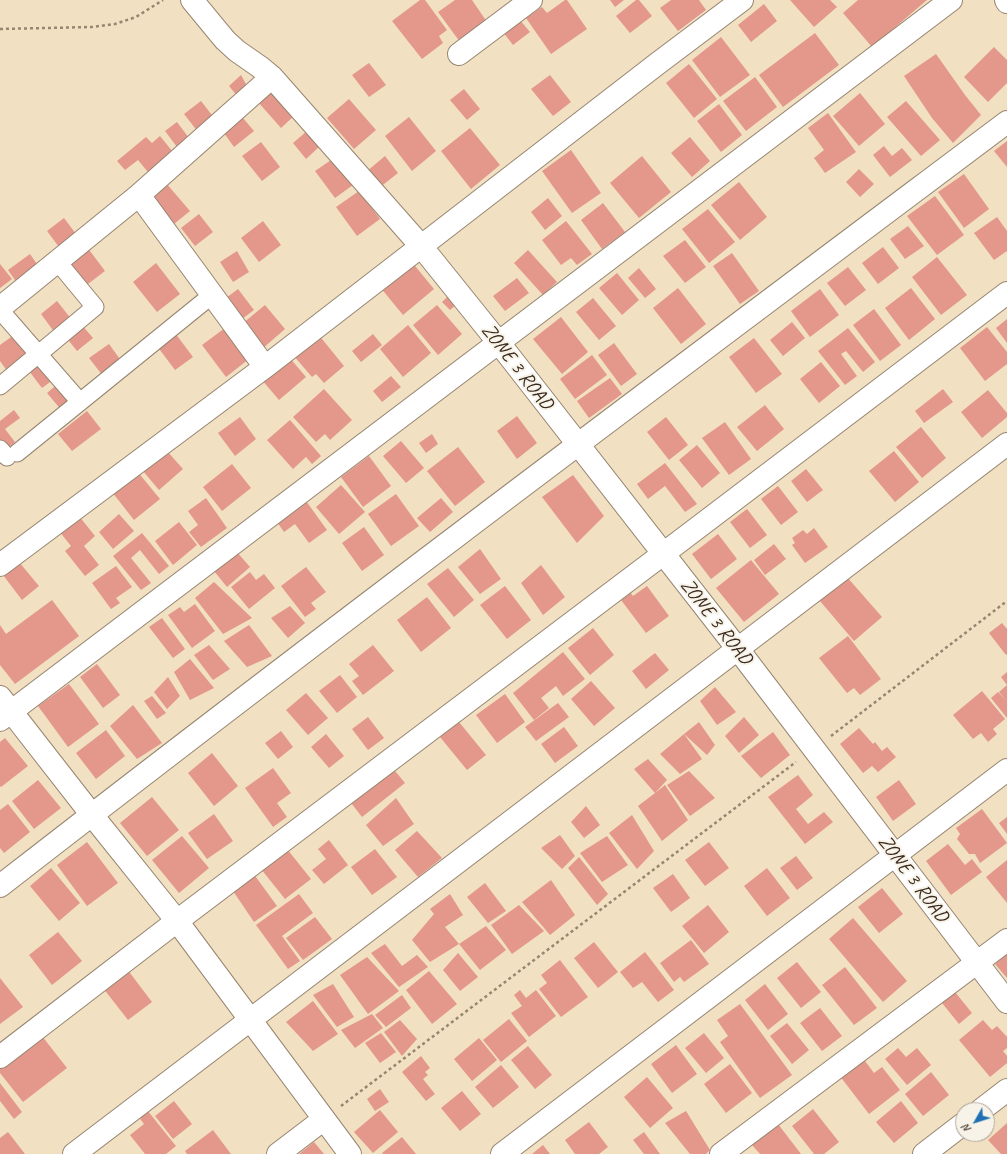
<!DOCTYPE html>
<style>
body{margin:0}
#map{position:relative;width:1007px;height:1154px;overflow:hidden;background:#f2e0c3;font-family:Caveat,sans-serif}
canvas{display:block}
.north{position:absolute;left:955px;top:1102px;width:40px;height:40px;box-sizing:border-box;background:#f7f3e8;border:1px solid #aca397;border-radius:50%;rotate:231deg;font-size:11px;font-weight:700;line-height:16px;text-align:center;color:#3b2a1e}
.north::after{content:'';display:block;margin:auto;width:14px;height:18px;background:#1f6fb2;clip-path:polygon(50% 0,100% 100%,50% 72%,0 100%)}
</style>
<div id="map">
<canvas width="1007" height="1154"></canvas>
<div class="north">N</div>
</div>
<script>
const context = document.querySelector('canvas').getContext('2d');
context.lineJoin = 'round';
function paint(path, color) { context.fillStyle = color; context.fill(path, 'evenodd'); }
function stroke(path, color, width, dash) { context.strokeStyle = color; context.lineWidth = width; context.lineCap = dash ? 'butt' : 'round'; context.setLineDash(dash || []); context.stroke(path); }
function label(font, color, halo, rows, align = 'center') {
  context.font = font + ' Caveat,sans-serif'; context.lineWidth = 4; context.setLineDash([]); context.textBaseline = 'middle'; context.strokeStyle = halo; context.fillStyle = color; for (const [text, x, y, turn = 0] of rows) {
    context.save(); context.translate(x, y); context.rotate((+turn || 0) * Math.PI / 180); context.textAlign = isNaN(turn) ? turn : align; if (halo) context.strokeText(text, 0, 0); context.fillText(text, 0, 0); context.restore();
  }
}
paint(new Path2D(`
 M420 0H425L447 30 439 36 443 43 422 59 392 21Z
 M455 0H472L487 22 460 42 438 12Z
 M565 0H567L587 29 551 54 526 18 542 7 547 13Z
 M610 0H624L615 7Z
 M636 0H639L652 16 630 33 616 16Z
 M671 0H699L706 10 678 31 660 8Z
 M790 0H830L837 7 814 27Z
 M858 0H927L872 47 843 13Z
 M764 4 777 21 751 42 738 25Z
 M519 19 530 32 513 45 503 32Z
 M815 33 839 65 783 107 759 75Z
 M721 37 750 75 720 97 692 60Z
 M994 47 1007 60V83L988 102 964 77Z
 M936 54 965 95 981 115 953 143 932 118 904 76Z
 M369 63 386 85 369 97 352 75Z
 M689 64 717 99 694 118 666 83Z
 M241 75 248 88 238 97 229 86Z
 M550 75 571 102 553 116 531 89Z
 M755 77 777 107 746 131 723 101Z
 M464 89 480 109 467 120 450 100Z
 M272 90 294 116 281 128 258 102Z
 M860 93 885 124 859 146 833 116Z
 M349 99 376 130 354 149 327 118Z
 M201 101 215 119 198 132 184 114Z
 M906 101 940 140 921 156 887 117Z
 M719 104 742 135 721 152 697 121Z
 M828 113 856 152 825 173 814 158 824 150 808 128Z
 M409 117 436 151 412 171 385 136Z
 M243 118 254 131 234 147 224 133Z
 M177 122 189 138 177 147 165 131Z
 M470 128 500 165 471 189 441 151Z
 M307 131 320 146 306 159 293 143Z
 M160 136 177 157 152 177 138 160 125 170 117 161 146 137 152 143Z
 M690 137 710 161 692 177 671 153Z
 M1007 141V167L994 151Z
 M261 142 280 167 262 181 242 156Z
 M884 146 892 156 902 148 912 160 890 177 873 155Z
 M571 150 601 193 572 213 542 171Z
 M385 156 398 173 379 188 366 172Z
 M642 156 671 192 639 218 610 183Z
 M334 158 353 185 335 198 315 171Z
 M859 169 874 184 860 197 846 182Z
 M964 174 989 209 964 228 938 192Z
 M739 182 767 217 740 240 711 205Z
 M166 183 190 211 174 224 151 195Z
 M359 191 380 219 357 236 336 207Z
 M935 196 964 235 937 255 907 216Z
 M548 198 562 216 545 230 531 212Z
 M603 203 625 232 602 249 581 220Z
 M708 209 735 242 709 263 682 229Z
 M199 214 213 232 195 246 181 228Z
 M997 217 1007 231V251L994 260 974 233Z
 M64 218 79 238 62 251 47 231Z
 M263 221 281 245 259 262 241 238Z
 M566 221 592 254 577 265 571 258 561 265 542 240Z
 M908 226 924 246 905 259 890 239Z
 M685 240 706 267 685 283 663 256Z
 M87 247 105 271 84 287 66 263Z
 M883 247 899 268 878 284 862 263Z
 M528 250 557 282 543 295 514 263Z
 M237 251 249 272 233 282 220 262Z
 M732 253 759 291 740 304 713 266Z
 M30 254 41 270 19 286 8 270Z
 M937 257 967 295 941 315 912 277Z
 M411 261 434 289 403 315 380 287Z
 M156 263 180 294 157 312 133 282Z
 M0 264 12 279 0 288Z
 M848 267 866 290 845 306 827 283Z
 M639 268 656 289 645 298 628 278Z
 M617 273 639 300 622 315 599 288Z
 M517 278 529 293 505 311 493 296Z
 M678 288 706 324 681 344 653 308Z
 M911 288 935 319 909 340 885 308Z
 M238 289 254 310 238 322 222 301Z
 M820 289 839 315 810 337 791 311Z
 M449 295 457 304 450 310 442 302Z
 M593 298 616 326 599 340 576 312Z
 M57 301 72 320 55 333 41 314Z
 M265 305 285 329 262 349 242 324Z
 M437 305 462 334 438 355 413 325Z
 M874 309 901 345 880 361 853 325Z
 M561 317 588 352 562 374 533 339Z
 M1007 319V343L996 328Z
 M792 322 805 338 783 356 770 340Z
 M81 324 93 338 77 351 65 336Z
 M408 325 431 353 403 377 380 349Z
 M987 327 1007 352V364L985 381 960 348Z
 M225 328 249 359 226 377 202 345Z
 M848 328 875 362 863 372 846 351 841 354 857 376 845 385 818 351Z
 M18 332 36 356 10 375 0 361V345Z
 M175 333 193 357 175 370 157 346Z
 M318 334 344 366 324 383 316 374 312 377 293 355Z
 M373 334 382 345 361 362 352 351Z
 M754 338 782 374 756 393 729 357Z
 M614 343 637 374 621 386 598 355Z
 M109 344 122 362 103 376 89 358Z
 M592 355 607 375 575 399 560 379Z
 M40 356 57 377 42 388 26 367Z
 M289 357 306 377 279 400 262 380Z
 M821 362 840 386 819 403 800 379Z
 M391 376 401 387 382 402 373 391Z
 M610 378 622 394 589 418 577 401Z
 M60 382 76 401 63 412 47 393Z
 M324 389 352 420 330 440 325 434 316 442 293 417Z
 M943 389 953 402 924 423 915 411Z
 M988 390 1007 413V417L982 438 961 412Z
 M765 405 784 429 757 451 737 427Z
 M14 410 20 418 5 429 15 442 4 451 0 445V421Z
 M87 411 101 429 72 451 58 434Z
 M517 416 537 443 517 459 497 431Z
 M240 417 256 439 235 456 218 433Z
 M666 417 688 445 669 460 647 432Z
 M290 420 321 456 312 464 306 457 293 469 267 440Z
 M725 422 751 459 729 475 702 438Z
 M921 427 946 458 922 478 896 447Z
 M432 434 438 444 426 453 419 443Z
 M401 441 424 468 406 483 383 456Z
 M697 445 720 473 702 488 679 460Z
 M458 447 485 482 455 506 427 471Z
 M167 451 183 469 159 490 143 471Z
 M894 451 919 482 895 502 869 471Z
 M369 456 391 486 363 507 341 477Z
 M665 463 697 504 685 512 665 486 648 499 637 484Z
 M232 464 251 488 222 511 203 487Z
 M806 469 823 490 807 502 791 481Z
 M137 471 160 499 134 520 112 492Z
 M573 475 604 516 577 543 542 497Z
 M341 485 365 512 339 534 316 507Z
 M778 486 798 512 781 525 761 499Z
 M396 494 419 526 391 546 368 514Z
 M206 498 227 528 201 547 189 532 198 525 188 511Z
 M441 498 453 512 430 532 417 518Z
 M306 501 327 530 309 543 295 524 284 532 277 522Z
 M747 509 767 535 750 548 730 522Z
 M119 514 134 531 113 549 99 532Z
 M79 516 95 536 84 546 99 565 85 576 65 551 71 546 59 531Z
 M179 522 197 545 173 565 155 541Z
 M364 527 384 555 362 571 342 543Z
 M814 528 828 547 805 563 792 545 795 543 792 538 803 530 807 534Z
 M142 533 169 566 159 574 140 550 131 558 151 583 141 590 113 556Z
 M718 534 737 559 711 579 692 554Z
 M774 544 786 559 765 575 754 560Z
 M480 549 501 579 480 594 458 567Z
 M236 551 250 567 227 587 214 571Z
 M751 560 779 594 744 622 716 588Z
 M19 562 39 586 22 600 3 575Z
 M541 565 565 597 543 615 521 583Z
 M116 566 132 587 116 598 120 603 111 609 92 583Z
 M306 567 326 592 311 603 316 609 305 617 281 586Z
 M448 568 474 600 454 617 427 584Z
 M250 572 256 580 264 574 275 588 249 609 231 587Z
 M847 577 882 617 854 641 820 601Z
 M214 582 252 618 223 634 195 598Z
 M505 586 531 620 507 639 480 605Z
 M647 586 669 616 646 633 618 596 627 588 633 596Z
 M427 597 451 628 421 652 397 620Z
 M52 600 79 636 15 684 0 665V625L6 634Z
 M195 604 215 631 192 648 168 615 180 607 184 612Z
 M290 606 305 623 288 638 271 618Z
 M162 618 185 649 173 658 149 627Z
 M1002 623 1007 629V654L1006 655 989 633Z
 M249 625 272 656 247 667 224 641Z
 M593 628 614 655 590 675 568 648Z
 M848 636 881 679 860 695 854 688 847 693 819 658Z
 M209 645 230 669 213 680 194 655Z
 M373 645 394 671 363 695 352 681 359 676 349 664Z
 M563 652 585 679 563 696 556 686 541 698 549 708 534 720 513 693Z
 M655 653 669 670 646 689 632 671Z
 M190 659 214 688 190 700 174 672Z
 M97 664 120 695 103 708 80 677Z
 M1007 672V718L991 698 998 692 1006 700 999 692 1007 685 1001 677Z
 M340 675 357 697 337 713 319 691Z
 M168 677 180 696 167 709 154 692Z
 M591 681 615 708 594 726 571 699Z
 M69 684 99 724 68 747 38 706Z
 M715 687 736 712 717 725 700 701Z
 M982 691 1005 719 993 729 997 734 988 742 981 733 973 739 953 715Z
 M306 693 328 718 308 735 286 710Z
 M505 694 525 722 497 743 476 715Z
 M152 696 166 713 157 719 144 701Z
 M558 703 569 717 536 741 525 727Z
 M133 705 162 743 137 759 110 726Z
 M368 717 384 738 368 750 352 729Z
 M744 717 759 735 739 753 725 736Z
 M459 722 486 755 467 770 440 737Z
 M699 722 715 745 707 755 684 734Z
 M564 727 578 746 555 763 541 744Z
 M859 728 873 744 875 742 882 751 887 747 896 757 878 772 872 766 863 773 840 744Z
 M106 730 125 756 96 779 76 753Z
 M281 731 293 747 278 759 265 743Z
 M773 732 790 755 761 778 741 756Z
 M326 734 344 756 329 768 311 747Z
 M684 734 702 759 680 774 660 754Z
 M5 738 28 766 1 787 0 786V742Z
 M212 753 238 786 214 806 188 773Z
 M648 759 667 780 655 793 665 785 688 820 662 841 638 806 655 793 634 769Z
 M391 766 405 783 362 817 348 799Z
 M273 768 291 793 277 803 287 817 273 827 245 788Z
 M689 771 715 798 690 816 667 785Z
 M798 775 813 795 796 809 808 824 824 812 833 822 805 844 768 797Z
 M38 780 61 808 34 829 12 801Z
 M899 780 916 804 893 821 876 797Z
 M152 797 179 830 147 856 120 823Z
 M396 798 414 824 383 846 366 825Z
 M8 804 30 832 4 853 0 848V810Z
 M586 806 600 825 584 838 571 822Z
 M982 809 1007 843 980 863 975 854H969L957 839 960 834 956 828Z
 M214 814 233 841 207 859 188 833Z
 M632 815 654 851 637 869 609 833Z
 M1007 817V834L999 823Z
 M417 831 442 858 418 877 395 850Z
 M560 835 575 856 562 869 541 848Z
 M182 836 209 868 179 893 152 860Z
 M607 836 628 865 602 882 580 853Z
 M329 840 348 865 324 884 312 870 326 859 318 849Z
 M87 842 118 883 87 906 57 865Z
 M709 842 729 868 705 886 685 860Z
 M948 844 965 865 972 859 982 872 951 895 926 861Z
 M287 849 311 879 285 899 261 869Z
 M375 849 397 877 372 895 351 867Z
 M796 856 813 878 797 890 780 868Z
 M579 857 608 894 597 905 568 868Z
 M1007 860V903L986 877Z
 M51 868 80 903 59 921 30 886Z
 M767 868 790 898 767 916 744 886Z
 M253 873 277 906 254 922 231 888Z
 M673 874 690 898 671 912 653 888Z
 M551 880 575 915 550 935 522 902Z
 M485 883 506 911 488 923 467 897Z
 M882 888 903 914 879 933 858 907Z
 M299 894 313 913 282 936 300 961 288 969 256 925Z
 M450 894 463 915 445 927 459 944 430 962 412 940 434 914 430 909Z
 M519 905 544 931 512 954 491 925Z
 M708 905 729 932 704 953 682 926Z
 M315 917 332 939 303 960 286 938Z
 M853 918 907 981 883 1002 829 939Z
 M486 926 506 950 480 970 459 944Z
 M58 932 82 961 52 985 29 955Z
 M691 940 709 964 684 982 680 977 674 982 660 963Z
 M594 942 618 972 598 988 574 958Z
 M385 944 402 966 417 955 428 967 399 987 371 953Z
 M645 952 674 990 658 1002 642 982 633 988 620 972Z
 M458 953 478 977 460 991 443 970Z
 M1007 954V978L995 964Z
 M367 957 399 991 368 1014 340 975Z
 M560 960 588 997 561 1017 539 989 547 983 541 975Z
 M797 962 821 992 801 1008 777 978Z
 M845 967 877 1008 854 1025 822 985Z
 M127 969 152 1002 128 1020 103 988Z
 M429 971 457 1004 432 1024 406 990Z
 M0 978 23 1007 0 1024Z
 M333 984 354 1017 337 1027 313 995Z
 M765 984 788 1014 768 1030 745 1000Z
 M520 990 526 998 536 990 556 1016 529 1037 511 1013 522 1006 514 995Z
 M955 992 972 1013 959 1024 942 1003Z
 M402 995 411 1008 386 1027 375 1015Z
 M313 1001 338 1034 313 1051 286 1022Z
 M740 1004 792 1075 760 1098 720 1042 728 1036 717 1020Z
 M820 1008 842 1036 822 1051 800 1023Z
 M372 1014 383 1028 355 1048 341 1030Z
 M509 1019 527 1041 501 1062 483 1040Z
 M400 1020 417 1039 402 1056 384 1032Z
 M983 1020 992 1030 997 1026 1007 1037V1048L1003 1051 1007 1056V1063L990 1077 959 1040Z
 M787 1023 809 1050 792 1064 770 1036Z
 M381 1033 396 1052 380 1063 365 1043Z
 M704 1033 724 1058 706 1073 685 1048Z
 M42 1036 67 1068 23 1102 0 1073V1068Z
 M479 1038 497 1060 472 1081 454 1059Z
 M676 1045 697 1074 672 1093 651 1064Z
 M528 1046 552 1075 535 1089 511 1060Z
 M898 1048 906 1057 917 1048 931 1065 907 1085 885 1059Z
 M859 1053 874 1073 882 1067 900 1090 869 1114 836 1071Z
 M421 1056 430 1068 425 1072 428 1075 423 1079 435 1094 426 1101 402 1072Z
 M730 1064 752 1093 726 1113 704 1084Z
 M501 1065 519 1087 493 1108 475 1087Z
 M931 1072 949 1095 923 1116 905 1094Z
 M647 1077 673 1108 650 1128 624 1097Z
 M0 1083 22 1112 14 1119 0 1101Z
 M380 1089 389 1102 375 1111 367 1099Z
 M462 1091 481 1114 460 1131 441 1108Z
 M174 1101 192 1124 173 1139 155 1116Z
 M901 1101 918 1123 894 1143 876 1122Z
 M813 1109 839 1142 824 1154H814L792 1126Z
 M147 1110 176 1146 166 1154H145L130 1135 144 1124 138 1116Z
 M380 1110 398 1132 373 1153 354 1132Z
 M686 1111 710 1150 706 1154H690L665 1123Z
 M589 1122 608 1147 599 1154H575L565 1140Z
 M1007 1123V1154H1001L988 1140Z
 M778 1124 801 1154H760L752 1145Z
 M213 1130 231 1154H187L185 1151Z
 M8 1132 25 1154H0V1138Z
 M644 1132 660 1154H644L633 1140Z
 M402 1137 416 1154H383L382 1153Z
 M314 1142 324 1154H299Z
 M543 1145 550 1154H532Z`), '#e4978b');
const pedestrian = new Path2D(`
 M0 310 80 402 17 453
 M0 386 95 307 57 261
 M80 402 212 295
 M0 449 7 457`);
const minor = new Path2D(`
 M192 0 225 40 237 51 260 67 272 77 421 246 499 343 737 648 1007 1002
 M1006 0 1007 2
 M459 54 531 0
 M139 195 272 77
 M0 308 139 195 265 367
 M0 565 265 367 657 64 742 0
 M0 697 92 815 177 921 350 1154
 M0 720 951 0
 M0 886C333 627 670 375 1007 122
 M0 1057 177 921 663 554 1007 293
 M981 1110 1007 1090
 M74 1154C386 918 695 680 1007 444
 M278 1154 324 1119
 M502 1154 1007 770
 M721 1154 1007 940
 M924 1154 963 1124`);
stroke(pedestrian, '#968570', 19);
stroke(minor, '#968570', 24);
stroke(new Path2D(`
 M0 29 92 27 115 24 136 17 163 0
 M831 736 1007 601
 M341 1106 796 762`), '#968570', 2.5, [3, 3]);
stroke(pedestrian, '#fff', 17);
stroke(minor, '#fff', 22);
label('20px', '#3b2a1e', '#f7f3e8', [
 ["ZONE 3 ROAD",517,367,52],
 ["ZONE 3 ROAD",716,622,52],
 ["ZONE 3 ROAD",913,879,53]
]);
</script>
